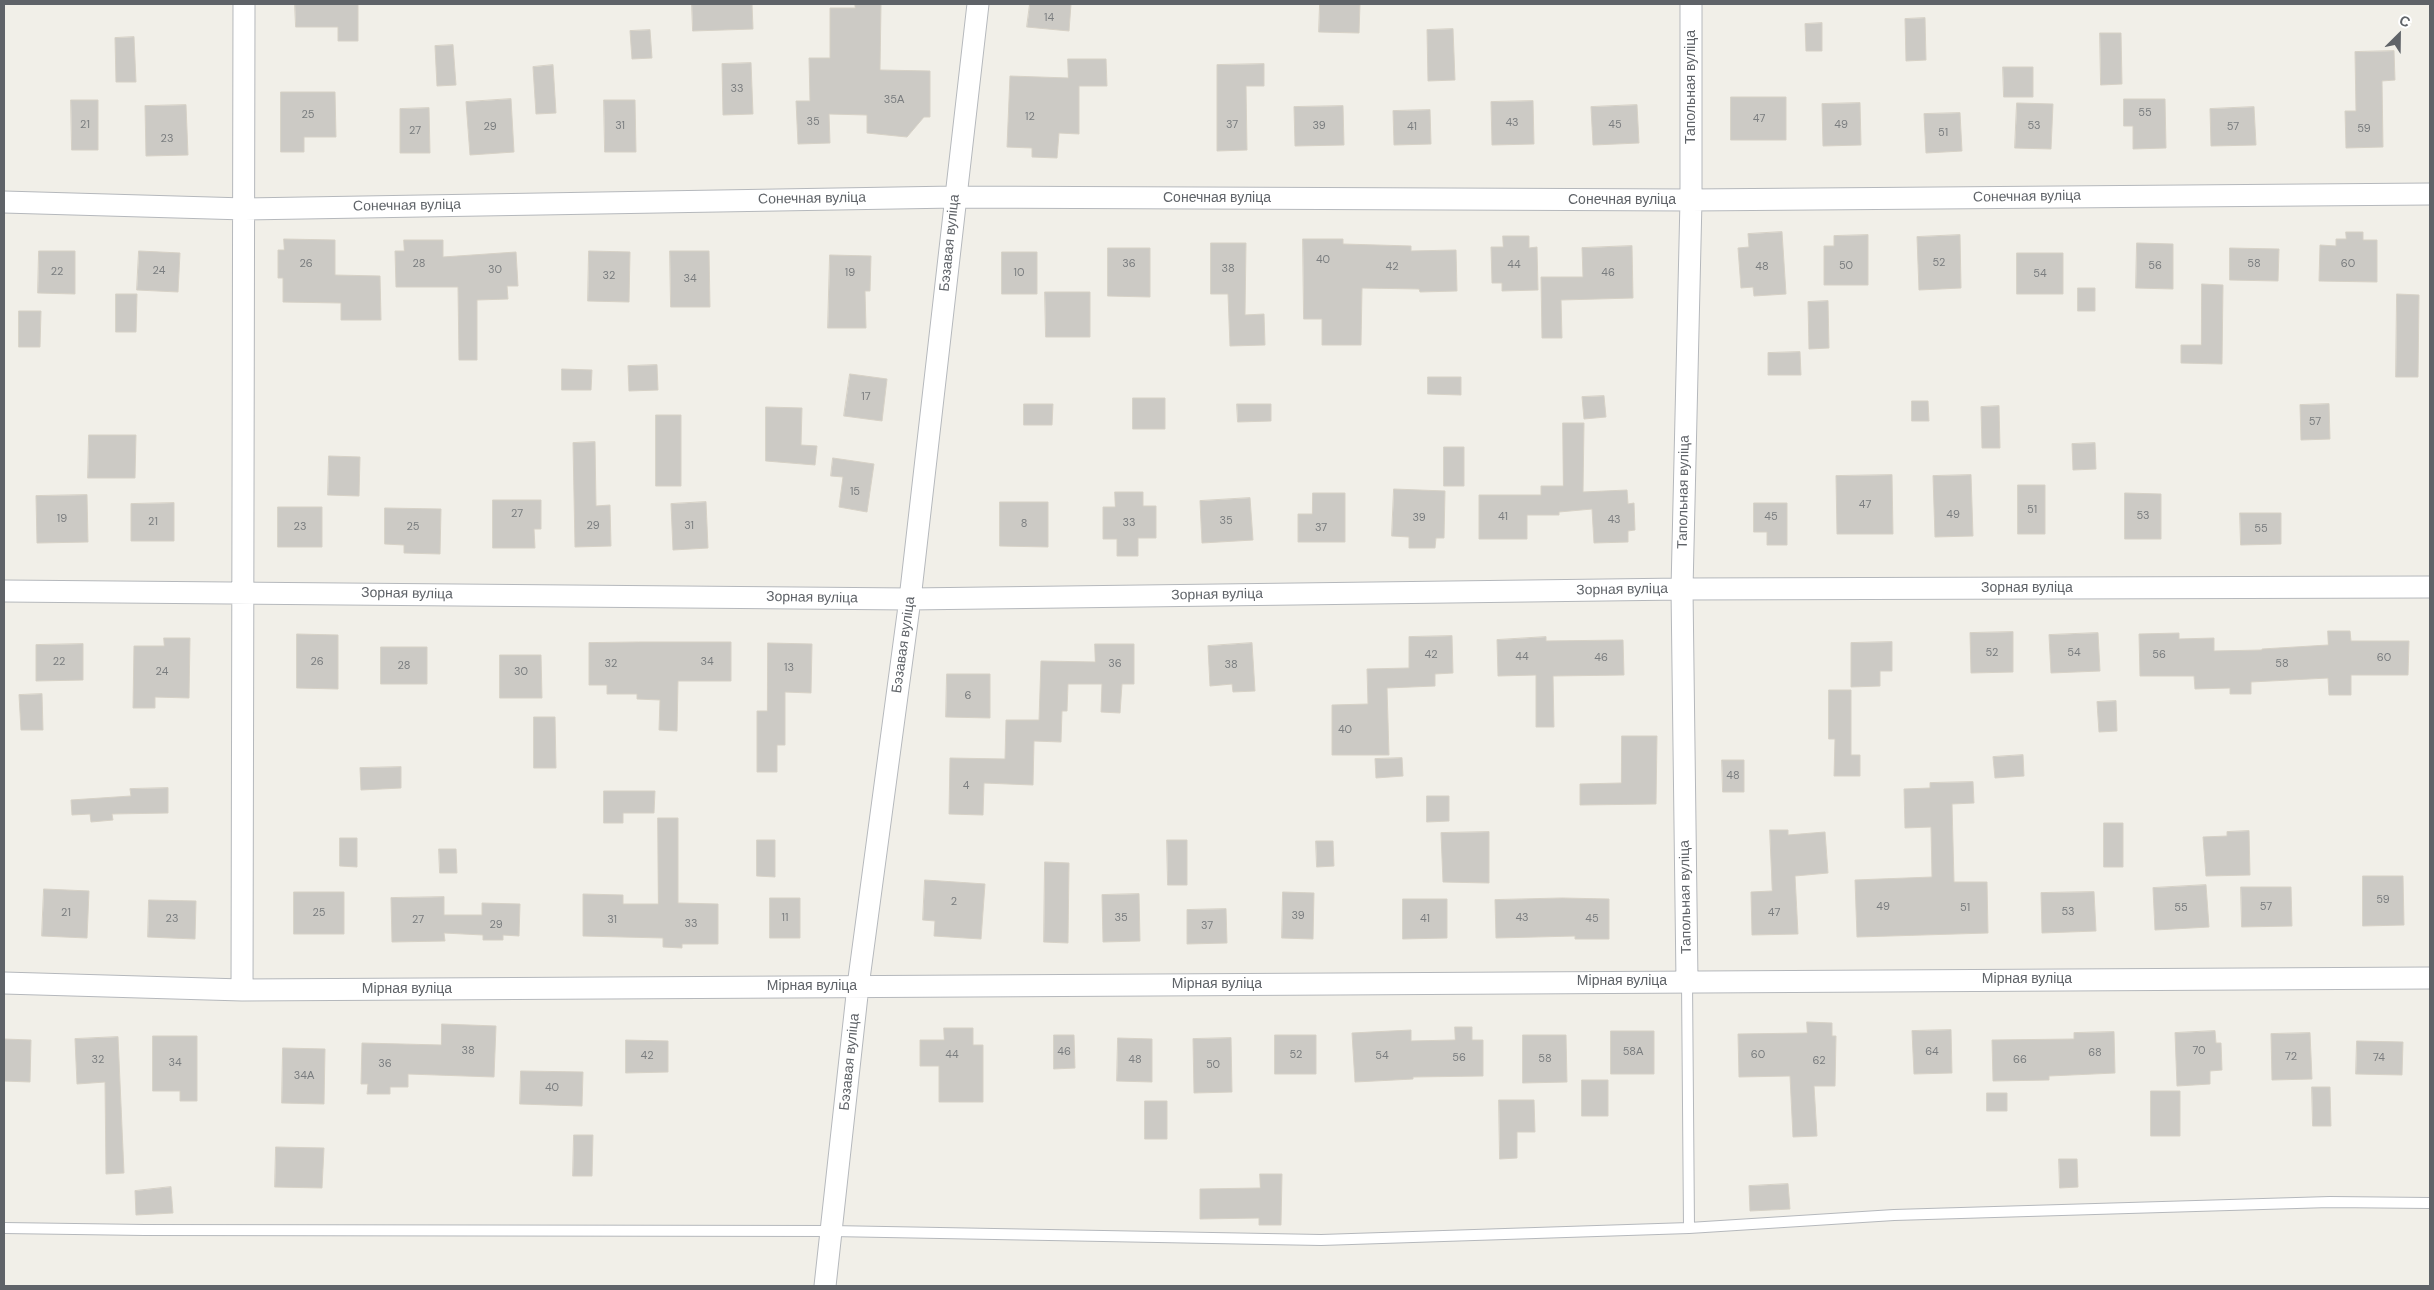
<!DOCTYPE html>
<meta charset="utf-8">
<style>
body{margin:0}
#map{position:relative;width:2434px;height:1290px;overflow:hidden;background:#f1efe8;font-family:"DM Sans",sans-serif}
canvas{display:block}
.frame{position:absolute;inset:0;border:5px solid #5f6368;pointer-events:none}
.north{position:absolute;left:2374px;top:10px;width:50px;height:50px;-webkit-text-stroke:4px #fff;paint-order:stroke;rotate:23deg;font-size:14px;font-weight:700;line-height:20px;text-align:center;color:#5f6368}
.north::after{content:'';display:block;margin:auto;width:18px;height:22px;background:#5f6368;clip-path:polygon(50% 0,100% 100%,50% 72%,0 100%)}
</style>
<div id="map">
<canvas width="2434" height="1290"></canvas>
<div class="frame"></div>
<div class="north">С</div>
</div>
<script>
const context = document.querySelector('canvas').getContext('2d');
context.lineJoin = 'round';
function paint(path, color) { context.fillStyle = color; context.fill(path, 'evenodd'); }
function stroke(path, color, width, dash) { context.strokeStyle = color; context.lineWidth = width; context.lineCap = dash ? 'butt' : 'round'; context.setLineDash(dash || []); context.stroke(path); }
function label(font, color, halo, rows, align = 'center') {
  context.font = font + ' "DM Sans",sans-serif'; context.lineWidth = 4; context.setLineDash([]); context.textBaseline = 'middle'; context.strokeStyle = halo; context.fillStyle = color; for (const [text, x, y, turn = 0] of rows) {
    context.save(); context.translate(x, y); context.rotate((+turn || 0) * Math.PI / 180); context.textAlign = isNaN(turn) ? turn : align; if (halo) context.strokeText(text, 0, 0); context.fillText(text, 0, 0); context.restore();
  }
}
const building = new Path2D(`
 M295 4H358V41H338V27H296Z
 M692 4H752L753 29 693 31Z
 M855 4H881L880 70 930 71V117H924L907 137 867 133V115L829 114 830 143 798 144 796 101H810L809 58H830V8H855Z
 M1030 4H1071L1069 31 1027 27Z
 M1320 4H1360L1359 33 1319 32Z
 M1925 18 1926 60 1906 61 1905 19Z
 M1822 23V51H1806L1805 24Z
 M1453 29 1455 80 1428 81 1427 30Z
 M650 30 652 58 632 59 630 31Z
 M2100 33H2121L2122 84 2101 85Z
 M134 37 136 82H116L115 38Z
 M453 45 456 85 437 86 435 46Z
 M2394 51 2395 80 2382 81 2383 147 2346 148 2345 111H2356L2355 52Z
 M1068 59H1106L1107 86H1079V134L1059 133 1057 158 1032 157V148L1007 147 1010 76 1068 78Z
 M751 63 753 114 723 115 722 64Z
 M1264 64V86H1246L1247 150 1217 151V65Z
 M553 65 556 113 536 114 533 67Z
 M2003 67H2033V97H2004Z
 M281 92H335L336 137H304V152H281Z
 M1731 97H1786V140H1731Z
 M511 99 514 152 470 155 466 102Z
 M2124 99H2165L2166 148 2133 149V126H2124Z
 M71 100H98V150H72Z
 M604 100H635L636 152H605Z
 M1533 101 1534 144 1492 145 1491 102Z
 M1860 103 1861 145 1823 146 1822 104Z
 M2017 103 2053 104 2051 149 2015 148Z
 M186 105 188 155 146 156 145 106Z
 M1637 105 1639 143 1593 145 1591 107Z
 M1343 106 1344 145 1295 146 1294 107Z
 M2254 107 2256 145 2211 146 2210 109Z
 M429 108 430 153H400V109Z
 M1430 110 1431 144 1394 145 1393 111Z
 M1960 113 1962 151 1926 153 1924 114Z
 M1782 232 1786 294 1754 296 1753 287 1741 288 1738 248 1749 247 1748 234Z
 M2346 232H2363V240H2377V282L2319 281 2320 245 2336 246V239H2346Z
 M1868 235V285H1824V246H1834V236Z
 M1960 235 1961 288 1919 290 1917 237Z
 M1503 236H1529V248L1537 247 1538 290 1502 291V283H1492L1491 247H1503Z
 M284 239 335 240V275L380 276 381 320H341V303L283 302V278H278V250H284Z
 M1303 239H1343V244L1411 246V251L1456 250 1457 291 1420 292 1419 289 1362 288 1361 345H1322V319H1304Z
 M404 240H443V257L516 252 518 286H507L508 299 477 300V360H459L458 287H396L395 251H404Z
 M1211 243H1246L1245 315 1264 314 1265 345 1230 346 1228 294H1211Z
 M2137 243 2173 244V289L2136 288Z
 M1632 246 1633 298 1561 300 1562 338H1542L1541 277H1583L1582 248Z
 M1108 248H1150V297L1108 296Z
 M2230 248 2279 249 2278 281 2230 280Z
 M39 251H75V294L38 293Z
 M139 251 180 253 178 292 137 290Z
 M589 251 630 252 629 302 588 301Z
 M670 251H709L710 307H671Z
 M1002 252H1037V294H1002Z
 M2017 253H2063V294H2017Z
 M830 255 871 256 870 291H865L866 328H828Z
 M2202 284 2223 285 2222 364 2181 363V345H2201Z
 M2078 288H2095V311H2078Z
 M1045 292H1090V337H1046Z
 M116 294H137L136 332H116Z
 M2397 294 2419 295 2418 377H2396Z
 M1828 301 1829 348 1809 349 1808 302Z
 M19 311H41L40 347H19Z
 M1800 352 1801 375H1768V353Z
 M657 365 658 390 629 391 628 366Z
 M562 369 592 370 591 390H562Z
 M850 374 887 379 882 421 844 416Z
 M1428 377H1461V395L1428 394Z
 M1604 396 1606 417 1584 419 1582 397Z
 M1133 398H1165V429H1133Z
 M1912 401H1928L1929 421H1912Z
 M1024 404H1053L1052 425H1024Z
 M1237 404H1271V421L1238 422Z
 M2329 404 2330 439 2301 440 2300 405Z
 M1999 406 2000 448H1982L1981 407Z
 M766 407 802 408 801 445 817 446 815 465 766 461Z
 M656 415H681V486H656Z
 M1563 423H1584L1583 492 1627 490 1628 504 1634 503 1635 530 1628 531V542L1594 543 1592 509 1559 512V515H1527V539H1479V495H1541V486H1563Z
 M89 435H136L135 478H88Z
 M595 442 596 506 610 505 611 546 575 547 573 443Z
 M2095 443 2096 469 2073 470 2072 444Z
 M1444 447H1464V486H1444Z
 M329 456 360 457 359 496 328 495Z
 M833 458 874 464 867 512 839 507 843 477 831 476Z
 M1892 475 1893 534H1837L1836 476Z
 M1971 475 1973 536 1935 537 1933 476Z
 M2018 485H2045V534H2018Z
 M1394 489 1445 491 1444 538H1436L1435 548H1409V537L1392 536Z
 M1115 492H1143V506H1156V538H1138V556H1117V539H1103V507H1115Z
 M1313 493H1345V542H1298V514H1312Z
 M2125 493 2161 494V539H2125Z
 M87 495 88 542 37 543 36 496Z
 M1250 498 1253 540 1202 543 1200 501Z
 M493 500H541V529H534L535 548H493Z
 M706 502 708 548 673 550 671 504Z
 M1000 502H1048V547L1000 546Z
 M174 503V541H131V504Z
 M1754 503H1787V545H1767V532H1754Z
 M278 507H322V547H278Z
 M385 508 441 509 440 554 404 553V545L385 544Z
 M2240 513H2281V544L2241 545Z
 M2328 631H2350L2351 641H2409L2408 675H2351V695H2329L2328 678 2251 682V694H2230V688L2195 689 2194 676H2140L2139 634 2179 633V639L2214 638V651L2262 650V649L2328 645Z
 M2013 632V672L1971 673 1970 633Z
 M2098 633 2100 671 2051 673 2049 635Z
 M297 634 338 635V689L297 688Z
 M1452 636 1453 673 1435 674V686L1387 688 1389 755H1332V705L1368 704 1367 669 1409 668V637Z
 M1546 637V641L1623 640 1624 675 1553 676 1554 727H1536V675L1498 676 1497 640Z
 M164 638H190L189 698 155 697V708H133L134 646H164Z
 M639 642H731V681H678L677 731 659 730 660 700 637 699V694H607V685H589V643Z
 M1892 642V671H1880V686L1851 687V643Z
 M768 643 812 644 811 693 785 692V745H777V772H757V711H767Z
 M1252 643 1255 691 1233 692 1232 684 1210 686 1208 646Z
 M83 644V680L36 681V645Z
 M1095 644H1134V684H1122L1120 713 1101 712 1102 684H1068L1067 711H1062L1061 742 1034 741 1033 785 984 783 983 815 949 814 950 758 1005 759 1006 720H1039L1041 661 1095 662Z
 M381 647H427V684H381Z
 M500 655H541L542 698H500Z
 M947 674H990V718L946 717Z
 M1829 690H1851V755H1860V776H1834L1835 739H1829Z
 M42 694 43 730H21L19 695Z
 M2116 701 2117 731 2099 732 2097 702Z
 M534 717H555L556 768H534Z
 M1622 736H1657L1656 804 1580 805V784L1621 783Z
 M2023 755 2024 776 1995 778 1993 757Z
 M1402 758 1403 776 1376 778 1375 759Z
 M1722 760H1744V792H1723Z
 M401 767V788L361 790 360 768Z
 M1973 782 1974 803 1952 804 1954 882H1987L1988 933 1857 937 1855 880 1932 877 1931 827 1905 828 1904 789 1930 788V783Z
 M168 788V813L112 814 113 820 91 822 90 814 72 815 71 800 131 796 130 789Z
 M604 791H655L654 813H623V823H604Z
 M1427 796H1449V821L1427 822Z
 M658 818H678V903L718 904V944H682V948L663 947V938L583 936V894L623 895V904H658Z
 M2104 823H2123V867H2104Z
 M1770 830H1788V835L1825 832 1828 873 1795 876 1798 934 1752 935 1751 892 1772 891Z
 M2249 831 2250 875 2206 876 2203 837 2227 836V832Z
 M1489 832V883L1443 882 1441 833Z
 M340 838H357V867L340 866Z
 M757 840H775V877L757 876Z
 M1167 840H1187V885H1168Z
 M1316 841H1333L1334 866 1317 867Z
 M439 849H456L457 873H440Z
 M1045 862 1069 863 1068 943 1044 942Z
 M2363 876H2403L2404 925 2363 926Z
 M925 880 985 884 981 939 934 936 935 921 923 920Z
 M2206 885 2209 927 2155 930 2153 888Z
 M2241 887H2291L2292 926 2242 927Z
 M44 889 89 891 87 938 42 936Z
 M294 892H344V934H294Z
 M1283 892 1314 893 1313 939 1282 938Z
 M2094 892 2096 931 2042 933 2041 893Z
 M1139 894 1140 941 1103 942 1102 895Z
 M444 897V915H482V903L520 904 519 936 503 935V940H483V935L444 933 445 941 392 942 391 898Z
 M770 898H800V938H770Z
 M1562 898 1609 899V939H1575V936L1496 938 1495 900Z
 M1403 899H1447V938L1403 939Z
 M149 900 196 901 195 939 148 937Z
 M1226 909 1227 943 1187 944V910Z
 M1807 1022 1832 1023V1036H1836L1835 1086H1814L1817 1136 1793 1137 1790 1076 1739 1077 1738 1034 1807 1033Z
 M442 1024 496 1026 494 1077 408 1074V1087H390V1094H367L368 1084H361L362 1043 441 1045Z
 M1455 1027H1472V1040H1483V1076L1413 1077V1079L1355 1082 1352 1033 1411 1030V1041L1455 1040Z
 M944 1028H973V1045H983V1102H939V1066H920V1040H944Z
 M1951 1030 1952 1073 1914 1074 1912 1031Z
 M1611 1031H1654V1074H1611Z
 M2215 1031 2216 1043H2221L2222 1070 2210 1071V1084L2177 1086 2175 1033Z
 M2114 1032 2115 1073 2049 1076V1080L1993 1081 1992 1040 2074 1039V1033Z
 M2310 1033 2312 1079 2272 1080 2271 1034Z
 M1054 1035H1074L1075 1068 1054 1069Z
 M1275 1035H1316V1074H1275Z
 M1523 1035H1566L1567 1082 1523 1083Z
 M153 1036H197V1101H180V1091H153Z
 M118 1037 124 1173 106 1174 105 1082 77 1084 75 1039Z
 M1118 1038 1152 1039V1082L1117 1081Z
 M1231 1038 1232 1092 1194 1093 1193 1039Z
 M4 1039 31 1040 30 1082 4 1081Z
 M626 1040 668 1041V1072L626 1073Z
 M2357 1041 2403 1042 2402 1075 2356 1074Z
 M283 1048 325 1049 324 1104 282 1103Z
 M521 1071 583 1072 582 1106 520 1104Z
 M1582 1080H1608V1116H1582Z
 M2312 1087H2330L2331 1126H2313Z
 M2151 1091H2180V1136H2151Z
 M1987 1093H2007V1111H1987Z
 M1499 1100H1534L1535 1132H1517V1158L1500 1159Z
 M1145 1101H1167V1139H1145Z
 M574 1135H593L592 1176H573Z
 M276 1147 324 1148 322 1188 275 1187Z
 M2059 1159H2077L2078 1187 2060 1188Z
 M1260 1174H1282L1281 1225H1259V1218L1200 1219V1189L1260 1188Z
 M1788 1184 1790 1209 1750 1211 1749 1186Z
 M171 1187 173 1213 136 1215 135 1191Z`);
paint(building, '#cccac5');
stroke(building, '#d6d1c6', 1);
const service = new Path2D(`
 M1687 981 1689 1228
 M4 1228 145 1230 831 1231 1321 1240 1689 1228 1894 1215 2330 1202 2430 1203`);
const minor = new Path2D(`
 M4 202 245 209 955 197 1691 200 2430 194
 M4 591 910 599 1682 589 2430 587
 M1687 981 1682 589 1691 200V4
 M4 983 242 990 2430 978
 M242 990 244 4
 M825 1286 858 986 910 599 978 4`);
stroke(service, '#b5b8bc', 12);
stroke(minor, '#b5b8bc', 23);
stroke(service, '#fff', 10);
stroke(minor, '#fff', 21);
label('11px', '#7a7d7f', null, [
 ["14",1049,18],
 ["33",737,89],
 ["35А",894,100],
 ["55",2145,113],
 ["25",308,115],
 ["12",1030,117],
 ["47",1759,119],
 ["35",813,122],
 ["43",1512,123],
 ["21",85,125],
 ["37",1232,125],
 ["45",1615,125],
 ["49",1841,125],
 ["31",620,126],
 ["39",1319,126],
 ["53",2034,126],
 ["29",490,127],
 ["41",1412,127],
 ["57",2233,127],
 ["59",2364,129],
 ["27",415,131],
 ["51",1943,133],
 ["23",167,139],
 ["40",1323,260],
 ["52",1939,263],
 ["26",306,264],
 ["28",419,264],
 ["36",1129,264],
 ["58",2254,264],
 ["60",2348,264],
 ["44",1514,265],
 ["50",1846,266],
 ["56",2155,266],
 ["42",1392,267],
 ["48",1762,267],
 ["38",1228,269],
 ["30",495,270],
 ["24",159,271],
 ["22",57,272],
 ["19",850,273],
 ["10",1019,273],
 ["46",1608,273],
 ["54",2040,274],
 ["32",609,276],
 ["34",690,279],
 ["17",866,397],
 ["57",2315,422],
 ["15",855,492],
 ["47",1865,505],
 ["51",2032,510],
 ["27",517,514],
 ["49",1953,515],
 ["53",2143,516],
 ["41",1503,517],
 ["45",1771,517],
 ["39",1419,518],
 ["19",62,519],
 ["43",1614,520],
 ["35",1226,521],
 ["21",153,522],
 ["33",1129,523],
 ["8",1024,524],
 ["29",593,526],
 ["31",689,526],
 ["23",300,527],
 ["25",413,527],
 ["37",1321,528],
 ["55",2261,529],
 ["52",1992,653],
 ["54",2074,653],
 ["42",1431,655],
 ["56",2159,655],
 ["44",1522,657],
 ["46",1601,658],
 ["60",2384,658],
 ["22",59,662],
 ["26",317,662],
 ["34",707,662],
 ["32",611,664],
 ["36",1115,664],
 ["58",2282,664],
 ["38",1231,665],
 ["28",404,666],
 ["13",789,668],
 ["24",162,672],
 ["30",521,672],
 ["6",968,696],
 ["40",1345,730],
 ["48",1733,776],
 ["4",966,786],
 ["59",2383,900],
 ["2",954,902],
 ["49",1883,907],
 ["57",2266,907],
 ["51",1965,908],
 ["55",2181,908],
 ["53",2068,912],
 ["21",66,913],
 ["25",319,913],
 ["47",1774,913],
 ["39",1298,916],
 ["11",785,918],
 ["35",1121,918],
 ["43",1522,918],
 ["23",172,919],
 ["41",1425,919],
 ["45",1592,919],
 ["27",418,920],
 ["31",612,920],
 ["33",691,924],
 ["29",496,925],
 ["37",1207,926],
 ["38",468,1051],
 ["70",2199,1051],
 ["46",1064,1052],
 ["58А",1633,1052],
 ["64",1932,1052],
 ["68",2095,1053],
 ["44",952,1055],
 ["52",1296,1055],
 ["60",1758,1055],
 ["42",647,1056],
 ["54",1382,1056],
 ["72",2291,1057],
 ["56",1459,1058],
 ["74",2379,1058],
 ["58",1545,1059],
 ["32",98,1060],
 ["48",1135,1060],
 ["66",2020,1060],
 ["62",1819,1061],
 ["34",175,1063],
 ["36",385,1064],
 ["50",1213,1065],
 ["34А",304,1076],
 ["40",552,1088]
]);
label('14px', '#5f6368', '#fff', [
 ["Тапольная вуліца",1691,87,-90],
 ["Сонечная вуліца",2027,197,-1],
 ["Сонечная вуліца",1217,198],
 ["Сонечная вуліца",812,199,-1],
 ["Сонечная вуліца",1622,200],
 ["Сонечная вуліца",407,206,-1],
 ["Бэзавая вуліца",950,243,-84],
 ["Тапольная вуліца",1684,492,-89],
 ["Зорная вуліца",2027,588],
 ["Зорная вуліца",1622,590,-1],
 ["Зорная вуліца",407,594,1],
 ["Зорная вуліца",1217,595,-1],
 ["Зорная вуліца",812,598,1],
 ["Бэзавая вуліца",904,645,-82],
 ["Тапольная вуліца",1686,897,-91],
 ["Мірная вуліца",2027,979],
 ["Мірная вуліца",1622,981],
 ["Мірная вуліца",1217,984],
 ["Мірная вуліца",812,986],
 ["Мірная вуліца",407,989],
 ["Бэзавая вуліца",850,1062,-84]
]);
</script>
